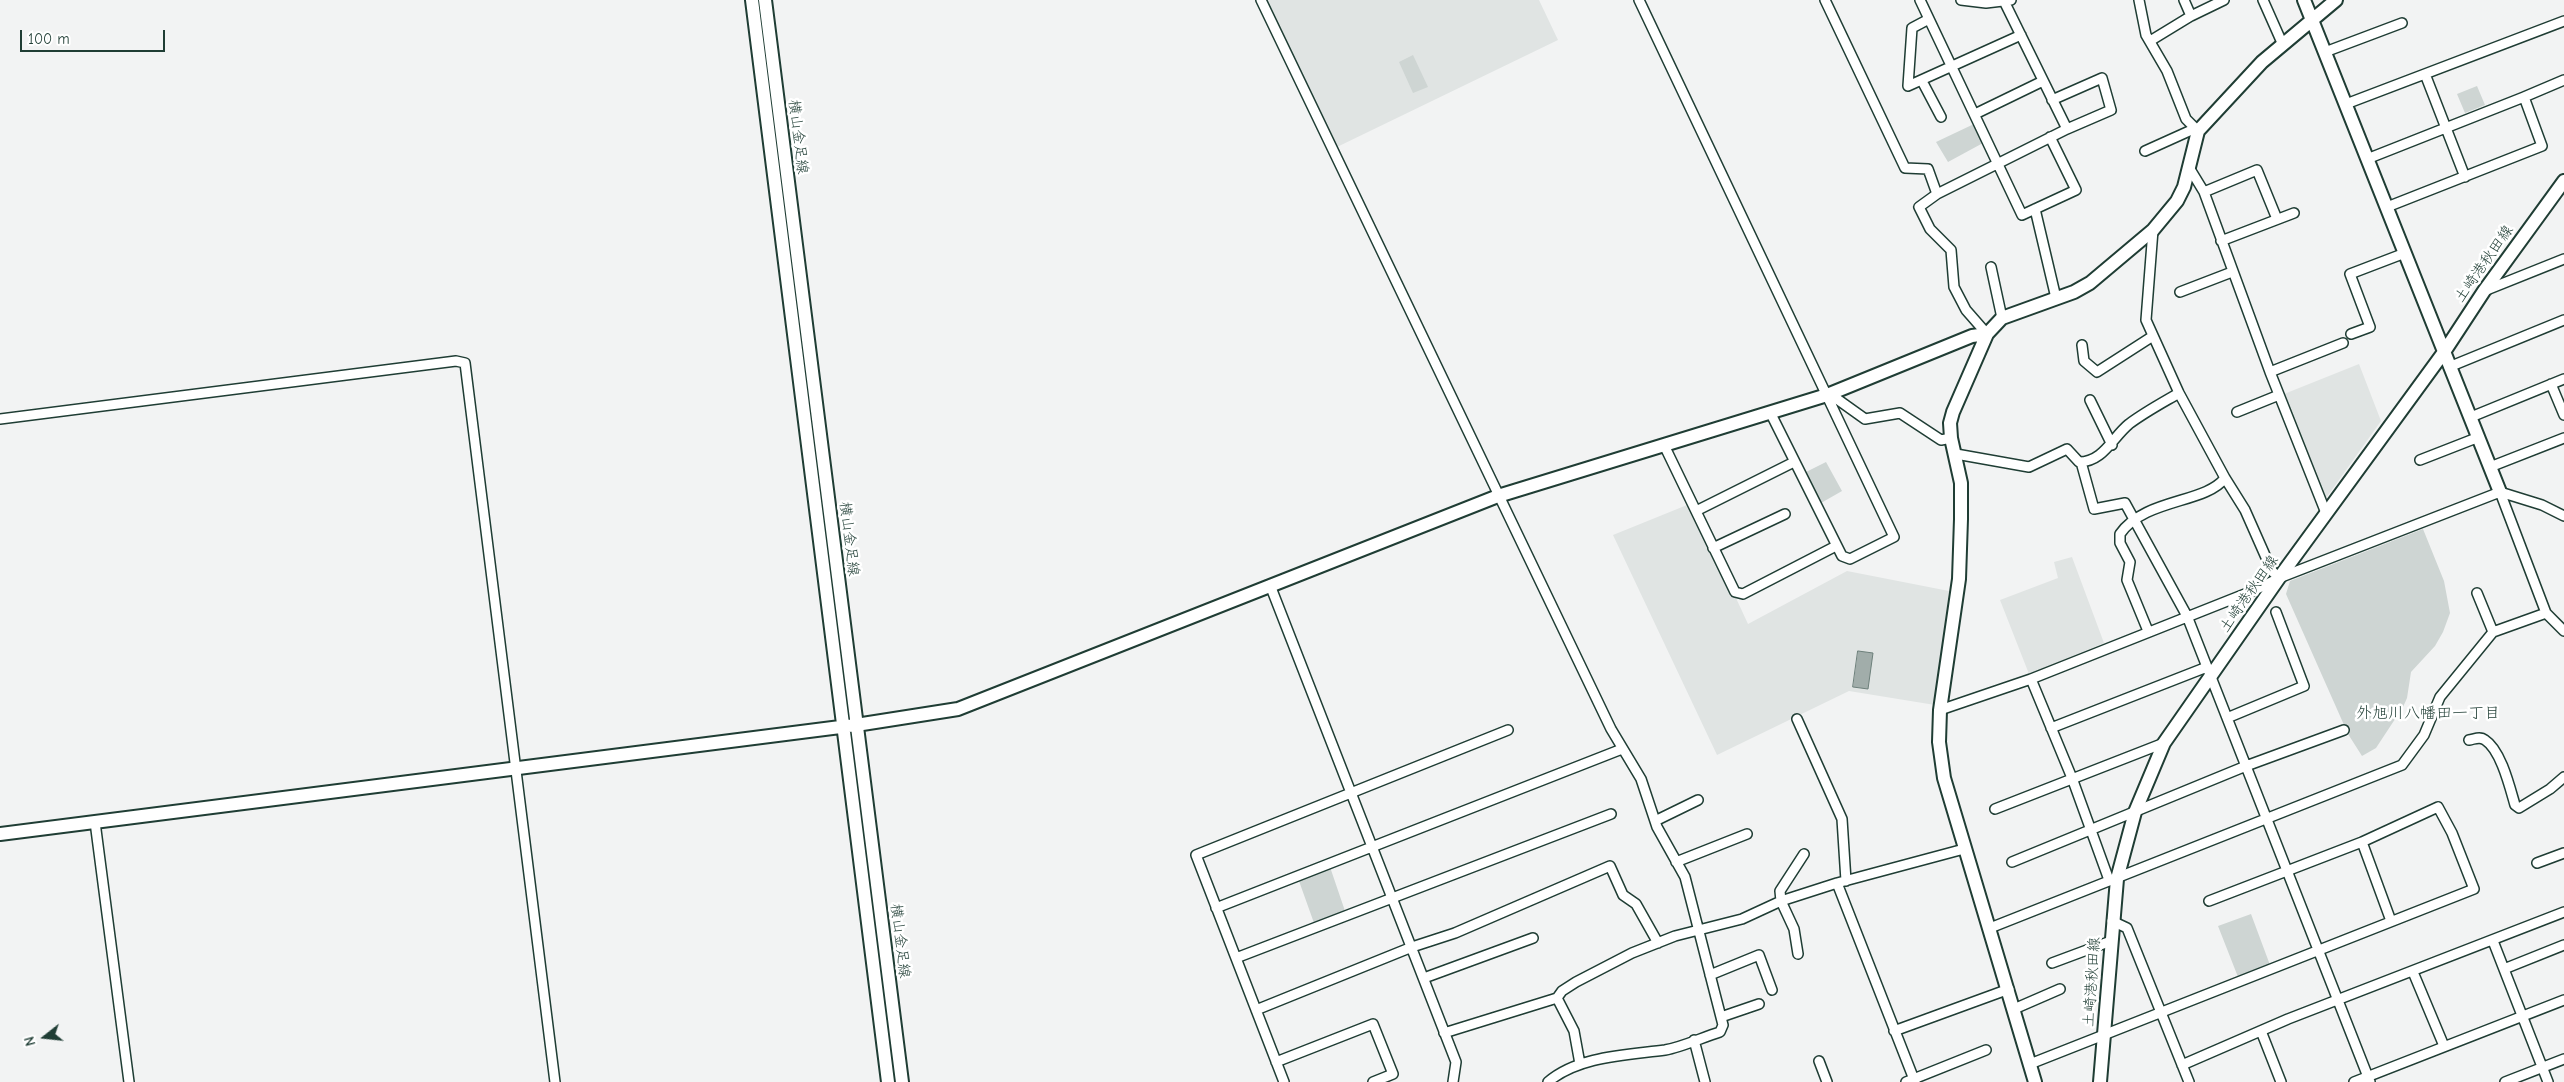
<!DOCTYPE html>
<meta charset="utf-8">
<style>
body{margin:0}
#map{position:relative;width:2564px;height:1082px;overflow:hidden;background:#f2f3f3;font-family:"Comic Neue",sans-serif}
canvas{display:block}
.north{position:absolute;left:20px;top:1012px;width:50px;height:50px;-webkit-text-stroke:4px #fff;paint-order:stroke;rotate:254deg;font-size:14px;font-weight:700;line-height:20px;text-align:center;color:#1f3d34}
.north::after{content:'';display:block;margin:auto;width:18px;height:22px;background:#1f3d34;clip-path:polygon(50% 0,100% 100%,50% 72%,0 100%)}
.scale{position:absolute;left:20px;top:30px;width:145px;height:22px;box-sizing:border-box;border:2px solid #1f3d34;border-top:0;padding-left:6px;font-size:15px;line-height:18px;white-space:nowrap;color:#1f3d34;-webkit-text-stroke:4px #fff;paint-order:stroke}
</style>
<div id="map">
<canvas width="2564" height="1082"></canvas>
<div class="north">N</div>
<div class="scale">100 m</div>
</div>
<script>
const context = document.querySelector('canvas').getContext('2d');
context.lineJoin = 'round';
function paint(path, color) { context.fillStyle = color; context.fill(path, 'evenodd'); }
function stroke(path, color, width, dash) { context.strokeStyle = color; context.lineWidth = width; context.lineCap = dash ? 'butt' : 'round'; context.setLineDash(dash || []); context.stroke(path); }
function label(font, color, halo, rows, align = 'center') {
  context.font = font + ' "Comic Neue","Klee One",sans-serif'; context.lineWidth = 5; context.setLineDash([]); context.textBaseline = 'middle'; context.strokeStyle = halo; context.fillStyle = color; for (const [text, x, y, turn = 0] of rows) {
    context.save(); context.translate(x, y); context.rotate((+turn || 0) * Math.PI / 180); context.textAlign = isNaN(turn) ? turn : align; if (halo) context.strokeText(text, 0, 0); context.fillText(text, 0, 0); context.restore();
  }
}
paint(new Path2D(`
 M1267 0H1539L1558 40 1337 147Z
 M2359 364 2381 421 2326 498 2284 394Z
 M1692 503 1748 624 1847 571 1949 591 1935 705 1849 691 1717 755 1613 535Z
 M2072 557 2104 643 2029 674 2000 600 2058 578 2054 562Z`), '#e0e4e3');
paint(new Path2D(`
 M1413 55 1428 87 1413 93 1399 62Z
 M2477 86 2485 105 2465 113 2457 94Z
 M1974 124 1983 143 1948 162 1936 142Z
 M1826 462 1842 491 1821 503 1806 472Z
 M2423 529 2444 581 2450 613 2443 632 2435 646 2411 672 2407 698 2403 707 2376 748 2362 756 2348 734 2286 594 2290 581Z
 M1330 867 1345 911 1314 923 1299 881Z
 M2251 914 2270 965 2238 977 2218 926Z`), '#ced5d3');
const water = new Path2D(`
 M1858 651 1873 653 1868 689 1853 687Z`);
paint(water, '#a1adaa');
stroke(water, '#6d807b', 1);
const street = new Path2D(`
 M1261 0 1611 729 1641 779 1657 827 1685 877 1723 1025 1720 1032C1703 1037 1683 1047 1665 1050 1627 1055 1578 1056 1548 1082
 M1639 0 1894 537 1850 559 1842 556 1770 412
 M1825 0 1905 168 1928 169 1937 194
 M1920 0 2022 215 2076 190 2050 137
 M1961 0 1986 3 2011 0
 M2139 0 2146 35 2167 71 2186 119 2198 131
 M2184 0 2191 16
 M2263 0 2283 45
 M1929 19 1912 28 1908 86 2021 35
 M2150 41 2191 16 2224 0
 M2325 52 2402 23
 M2425 74 2465 177
 M1922 81 1941 117
 M2052 100 2102 78 2111 110 2067 129
 M2346 104 2564 21
 M1975 114 2043 81
 M2145 151 2196 128
 M2367 159 2524 97
 M2190 169 2204 192 2270 372 2326 513
 M2204 192 2257 170 2277 219
 M2387 207 2542 146 2524 97 2564 80
 M2035 209 2056 298
 M2153 230 2146 320 2179 393 2225 478 2245 510 2272 571 2279 578
 M2221 241 2294 213
 M1991 267 2002 318
 M2484 291 2564 259
 M2180 292 2232 272
 M1987 334 1966 310 1954 287 1951 250 1930 229 1919 207 1937 194 2067 129 2004 1
 M2351 334 2370 327 2350 274 2405 253
 M2082 345 2084 361 2097 372 2153 336
 M2449 367 2564 320
 M2270 372 2343 343
 M2551 384 2564 415
 M1833 393 1837 399 1865 419 1900 413 1941 440 1951 438
 M2090 400 2112 445
 M2237 412 2279 395
 M2471 417 2564 379
 M0 419 456 361 465 363 555 1082
 M1664 445 1735 592 1743 594 1836 546
 M1956 454 2029 467 2067 449 2079 462C2103 462 2112 438 2129 424 2145 412 2162 403 2179 393
 M2420 460 2479 437
 M2081 462 2094 509 2125 503 2187 616 2370 1082
 M2490 467 2564 438
 M2500 492 2546 613 2564 631
 M1696 511 1794 462
 M1713 548 1785 514
 M1270 585 1456 1062 1453 1082
 M2477 593 2493 632
 M2148 631 2127 580 2130 562 2120 543V534C2145 498 2205 504 2225 478
 M2031 679 2072 778 2109 880
 M1940 710 2031 679 2255 590 2279 578 2500 492 2542 505 2564 516
 M2227 718 2304 686 2276 612
 M1797 719 1842 819 1846 881
 M2051 728 2207 667
 M2469 740C2475 739 2480 736 2485 740 2501 750 2510 788 2515 805L2519 808 2550 789 2564 777
 M1995 809 2164 743
 M1655 821 1698 800
 M95 822 129 1082
 M2362 842 2391 921
 M1676 862 1747 834
 M2012 862 2246 766 2344 730
 M2537 863 2564 853
 M1837 883 1915 1082
 M1216 908 1622 749
 M2112 921 2127 928 2189 1082
 M1990 928 2402 765 2424 735 2440 697 2493 632 2546 613
 M2493 941 2548 1082
 M1798 954 1794 929 1781 901 1780 891 1804 854
 M1236 958 1611 814
 M2052 963 2111 941
 M2504 969 2564 945
 M2413 972 2444 1046
 M1710 975 1759 955 1772 990
 M1424 978 1533 938
 M1557 998 1574 1031 1580 1064
 M2014 1009 2060 989
 M1256 1010 1412 947 1455 933 1610 866 1623 895 1636 904 1658 943
 M1721 1017 1759 1004
 M1894 1031 2009 989
 M2261 1031 2281 1082
 M1444 1033 1557 998 1562 991 1576 982 1632 953 1675 936 1742 919 1781 901 1837 883 1964 849
 M1694 1040 1705 1082
 M1819 1061 1827 1082
 M1276 1062 1373 1024 1393 1074 1373 1082
 M2030 1064 2474 889 2452 833 2438 807 2362 842 2209 901
 M2182 1065 2288 1019 2564 912
 M1284 1082 1196 855 1508 730
 M1906 1082 1986 1050
 M2354 1082 2564 1000
 M2505 1082 2564 1059`);
const secondary = new Path2D(`
 M752 0 888 1082
 M765 0 902 1082
 M2304 0 2500 492
 M0 834 856 725 958 709 1498 496 1827 395 1972 336 1987 334
 M2035 1082 1944 778 1939 742 1940 710 1959 579 1961 519V483L1951 438 1950 423 1953 412 1987 334 2002 318 2074 292 2090 283 2153 230 2177 201 2184 187 2198 131 2262 62 2336 0
 M2100 1082 2117 879 2135 812 2164 743 2279 578 2444 352 2484 291 2564 181`);
stroke(street, '#1f3d34', 12);
stroke(secondary, '#1f3d34', 16);
stroke(street, '#fff', 9);
stroke(secondary, '#fff', 12);
label('15px', '#1f3d34', '#fff', [
 ["横山金足線",798,137,83],
 ["土崎港秋田線",2484,264,-55],
 ["横山金足線",849,539,83],
 ["土崎港秋田線",2249,594,-55],
 ["横山金足線",900,941,83],
 ["土崎港秋田線",2092,982,-86]
]);
label('16px', '#1f3d34', '#fff', [
 ["外旭川八幡田一丁目",2428,713]
]);
</script>
